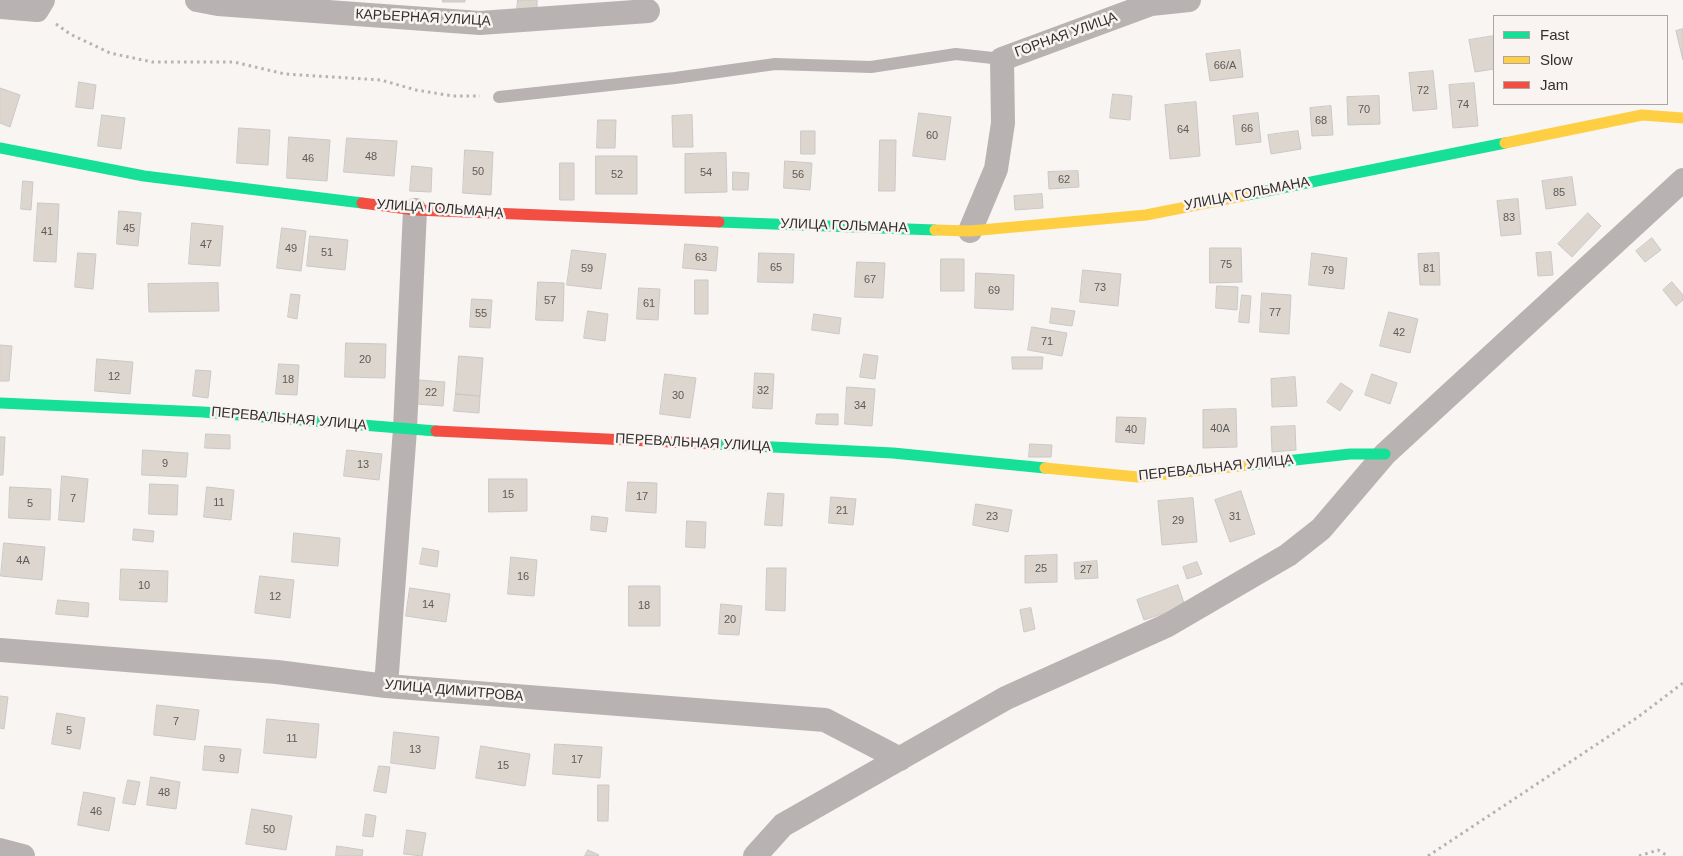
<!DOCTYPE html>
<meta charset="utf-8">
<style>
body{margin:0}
#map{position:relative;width:1683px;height:856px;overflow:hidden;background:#f8f5f3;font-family:Arial,sans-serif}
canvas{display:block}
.legend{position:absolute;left:1493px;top:15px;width:175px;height:90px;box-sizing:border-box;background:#f9f4f2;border:1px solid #a9a6a4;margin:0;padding:6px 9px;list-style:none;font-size:15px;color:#32302f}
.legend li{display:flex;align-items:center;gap:10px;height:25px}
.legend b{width:25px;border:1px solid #a9a6a4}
</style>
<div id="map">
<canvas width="1683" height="856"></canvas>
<ul class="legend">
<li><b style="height:6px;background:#16e098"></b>Fast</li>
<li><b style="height:6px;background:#ffcf43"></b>Slow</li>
<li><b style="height:6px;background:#f24e42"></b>Jam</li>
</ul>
</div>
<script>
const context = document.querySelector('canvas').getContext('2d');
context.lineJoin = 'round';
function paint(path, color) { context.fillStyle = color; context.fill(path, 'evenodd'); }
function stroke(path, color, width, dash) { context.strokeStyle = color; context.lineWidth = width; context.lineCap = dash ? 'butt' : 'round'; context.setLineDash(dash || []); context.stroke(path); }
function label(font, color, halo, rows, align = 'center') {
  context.font = font + ' Arial,sans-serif'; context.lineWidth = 5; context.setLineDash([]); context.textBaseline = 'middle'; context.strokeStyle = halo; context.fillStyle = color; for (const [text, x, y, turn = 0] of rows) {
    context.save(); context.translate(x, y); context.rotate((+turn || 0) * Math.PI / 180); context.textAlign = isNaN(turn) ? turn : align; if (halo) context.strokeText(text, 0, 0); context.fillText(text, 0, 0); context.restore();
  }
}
const building = new Path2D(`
 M443 0H465V2H443Z
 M518 0H537V11L517 10Z
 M1683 29V60L1676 31Z
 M1494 36V69L1475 72 1469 40Z
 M1240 50 1243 77 1210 81 1206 54Z
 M1433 71 1437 109 1413 111 1409 73Z
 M79 82 96 85 93 109 76 107Z
 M1474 83 1478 126 1453 128 1449 85Z
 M0 88 20 95 10 127 0 123Z
 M1113 94 1132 96 1130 120 1110 118Z
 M1379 96 1380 124 1348 125 1347 97Z
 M1196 102 1200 156 1170 159 1165 105Z
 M1331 106 1333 135 1312 136 1310 108Z
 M919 113 951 117 945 160 913 156Z
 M1258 113 1261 142 1236 145 1233 116Z
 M102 115 125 118 121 149 98 146Z
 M692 115 693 147H673L672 116Z
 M598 120H616L615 148H597Z
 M239 128 270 130 268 165 237 163Z
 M801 131H815V154H801Z
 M1298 131 1301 149 1271 154 1268 135Z
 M289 137 330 140 327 181 287 178Z
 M347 138 397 141 394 176 344 172Z
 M880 140H896L895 191H879Z
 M465 150 493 152 491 195 463 193Z
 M726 153 727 192 685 193V154Z
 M596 156H637V194H596Z
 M785 161 812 163 810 190 784 188Z
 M560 163H574V200H560Z
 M412 166 432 168 431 192 410 191Z
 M1078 171 1079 187 1049 189 1048 172Z
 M733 172 749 173 748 190H733Z
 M1572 177 1576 205 1546 209 1542 181Z
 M23 181 33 182 31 210 21 209Z
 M1042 194 1043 208 1015 210 1014 196Z
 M1518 199 1521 234 1501 236 1497 201Z
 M38 203 59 204 56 262 34 261Z
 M119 211 141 213 138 246 117 244Z
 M1588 213 1601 226 1572 257 1558 244Z
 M192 223 223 226 220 266 189 264Z
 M282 228 306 231 301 271 277 268Z
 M310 236 348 240 345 270 307 266Z
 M1652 238 1661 250 1645 262 1636 251Z
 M685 244 718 247 716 271 683 268Z
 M1210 248H1241L1242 282 1210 283Z
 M572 250 606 254 601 289 567 285Z
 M1551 252 1553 275 1538 276 1536 253Z
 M78 253 96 254 93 289 75 287Z
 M759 253 794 254 793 283 758 282Z
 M1312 253 1347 258 1344 289 1309 285Z
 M1439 253 1440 285H1420L1418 254Z
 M941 259H964V291H941Z
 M857 262 885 263 883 298 855 297Z
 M1083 270 1121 274 1118 306 1080 302Z
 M976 273 1014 275 1013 310 975 308Z
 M695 280H708V314H695Z
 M538 282 564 283 563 321 536 320Z
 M1672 282 1683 295V300L1676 306 1663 290Z
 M218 283 219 311 149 312 148 284Z
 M1217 286 1238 287 1237 310 1216 308Z
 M639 288 660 289 658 320 637 319Z
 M1262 293 1291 295 1289 334 1260 332Z
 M291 294 300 295 297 319 288 317Z
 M1242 295 1251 296 1249 323 1239 322Z
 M472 299 492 300 490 328 470 327Z
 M1052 308 1075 311 1072 326 1050 323Z
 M588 311 608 314 605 341 584 338Z
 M1389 312 1418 319 1410 353 1380 346Z
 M814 314 841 318 839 334 812 330Z
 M1032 327 1067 333 1062 356 1028 350Z
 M346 343 386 344 385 378 345 377Z
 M0 345 12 346 9 381H0Z
 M864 354 878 356 875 379 860 377Z
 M459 356 483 358 480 396 456 394Z
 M1012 357H1043L1042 369H1013Z
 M97 359 133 362 130 394 95 391Z
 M279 364 299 365 297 395 276 394Z
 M196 370 211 371 208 398 193 396Z
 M755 373 774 374 772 409 753 408Z
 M665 374 696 378 690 418 660 414Z
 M1372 374 1397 383 1390 404 1365 395Z
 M1295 377 1297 406 1272 407 1271 379Z
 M419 380 445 382 443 406 417 404Z
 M1341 383 1353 391 1340 411 1327 402Z
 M847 387 875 389 872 426 845 424Z
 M456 394 480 396 479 413 454 411Z
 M1236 409 1237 447 1203 448V410Z
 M817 414H838V425L816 424Z
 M1117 417 1146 418 1144 444 1116 442Z
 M1295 426 1296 450 1272 452 1271 427Z
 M206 434 230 435V449L205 448Z
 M0 437H5L3 475H0Z
 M1030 444 1052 445 1051 457H1029Z
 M143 450 188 453 186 477 142 475Z
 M347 450 382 454 379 480 344 476Z
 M62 476 88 479 84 522 59 520Z
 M489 479H527V511L489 512Z
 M628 482 657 483 656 513 626 511Z
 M150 484 178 485 177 515 149 514Z
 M10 487 51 489 50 520 9 518Z
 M207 487 234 490 231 520 204 517Z
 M1241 491 1255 534 1230 542 1215 500Z
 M768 493 784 494 782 526 765 525Z
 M831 497 856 499 853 525 829 523Z
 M1193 498 1197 542 1162 545 1158 501Z
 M976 504 1012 510 1008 532 973 525Z
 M592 516 608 518 606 532 591 530Z
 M687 521 706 522 705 548 686 547Z
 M134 529 154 531 153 542 133 540Z
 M294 533 340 538 338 566 292 562Z
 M4 543 45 547 42 580 1 576Z
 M423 548 439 551 437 567 420 564Z
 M1057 555V582L1025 583V556Z
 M511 557 537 560 534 596 508 594Z
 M1097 561 1098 578 1075 579 1074 563Z
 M1197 562 1202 574 1187 579 1183 567Z
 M767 568H786L785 611 766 610Z
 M121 569 168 571 167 602 120 600Z
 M260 576 294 580 290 618 255 613Z
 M1178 585 1185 606 1144 620 1137 600Z
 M629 586H660V626H629Z
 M410 588 450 594 446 622 406 616Z
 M58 600 89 603 88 617 56 614Z
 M721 604 742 606 739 635 719 634Z
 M1031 608 1035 629 1024 632 1020 610Z
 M0 696 8 697 4 729 0 728Z
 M157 705 199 710 195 740 154 735Z
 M57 713 85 718 80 749 52 744Z
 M267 719 319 724 316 758 264 753Z
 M394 732 439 737 435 769 391 763Z
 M555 744 602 747 600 778 553 774Z
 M205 746 241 749 238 773 203 770Z
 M481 746 530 754 525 786 476 778Z
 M379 766 390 767 386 793 374 791Z
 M151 777 180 782 176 809 147 805Z
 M128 780 140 782 135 805 123 803Z
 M598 785H609L608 821H598Z
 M84 792 115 798 109 831 78 825Z
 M252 809 292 816 286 850 246 844Z
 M366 814 376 816 373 837 363 836Z
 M407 830 426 833 422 856 404 854Z
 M337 846 363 850 362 856H336Z
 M588 850 599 855 598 856H585Z`);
paint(building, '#dcd6cf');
stroke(building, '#cac8c7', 1);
stroke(new Path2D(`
 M56 24 70 34 110 53 152 62H234L285 74 381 80 416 90 453 96H480
 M1428 856 1638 717 1683 683
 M1639 856 1658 850 1668 856`), '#b7b3b2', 3, [2.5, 4]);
stroke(new Path2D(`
 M499 97 675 78 775 64 871 67 956 54 1002 59`), '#b8b3b2', 12);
stroke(new Path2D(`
 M197 0 218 4 480 23 648 11
 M0 7 37 10 43 0
 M970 231 996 169 1003 123 1002 59 1151 4 1189 0
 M0 650 277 672 386 686 825 720 900 759
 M386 686 405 429 415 210
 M0 850 23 856
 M755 856 783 825 1006 698 1168 625 1288 555 1321 529 1385 454 1683 180`), '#b8b3b2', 24);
stroke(new Path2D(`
 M0 148 144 176 362 203
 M1247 195 1505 143
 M719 222 935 230
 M0 403 203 412 436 431
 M713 444 893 453 1045 468
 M1249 465 1350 454H1385`), '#16e098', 11);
stroke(new Path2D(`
 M1505 143 1642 115 1683 118
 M935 230 970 231 1146 215 1247 195
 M1045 468 1138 477 1249 465`), '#ffcf43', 11);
stroke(new Path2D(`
 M362 203 415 210 719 222
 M436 431 713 444`), '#f24e42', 11);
label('11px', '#5c5a57', null, [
 ["66/А",1225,66],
 ["72",1423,91],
 ["74",1463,105],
 ["70",1364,110],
 ["68",1321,121],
 ["66",1247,129],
 ["64",1183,130],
 ["60",932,136],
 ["48",371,157],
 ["46",308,159],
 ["50",478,172],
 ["54",706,173],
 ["52",617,175],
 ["56",798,175],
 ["62",1064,180],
 ["85",1559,193],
 ["83",1509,218],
 ["45",129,229],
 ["41",47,232],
 ["47",206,245],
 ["49",291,249],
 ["51",327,253],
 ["63",701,258],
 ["75",1226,265],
 ["65",776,268],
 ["59",587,269],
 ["81",1429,269],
 ["79",1328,271],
 ["67",870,280],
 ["73",1100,288],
 ["69",994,291],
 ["57",550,301],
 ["61",649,304],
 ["77",1275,313],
 ["55",481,314],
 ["42",1399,333],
 ["71",1047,342],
 ["20",365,360],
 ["12",114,377],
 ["18",288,380],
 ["32",763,391],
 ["22",431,393],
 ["30",678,396],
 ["34",860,406],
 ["40А",1220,429],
 ["40",1131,430],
 ["9",165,464],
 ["13",363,465],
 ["15",508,495],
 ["17",642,497],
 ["7",73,499],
 ["11",219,503],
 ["5",30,504],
 ["21",842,511],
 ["23",992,517],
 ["31",1235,517],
 ["29",1178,521],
 ["4А",23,561],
 ["25",1041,569],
 ["27",1086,570],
 ["16",523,577],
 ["10",144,586],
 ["12",275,597],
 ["14",428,605],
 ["18",644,606],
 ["20",730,620],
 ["7",176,722],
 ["5",69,731],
 ["11",292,739],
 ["13",415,750],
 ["9",222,759],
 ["17",577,760],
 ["15",503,766],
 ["48",164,793],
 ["46",96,812],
 ["50",269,830]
]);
label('14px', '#32302f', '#f9f4f2', [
 ["КАРЬЕРНАЯ УЛИЦА",423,18,3],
 ["ГОРНАЯ УЛИЦА",1066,35,-20],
 ["УЛИЦА ГОЛЬМАНА",1247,194,-11],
 ["УЛИЦА ГОЛЬМАНА",440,209,4],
 ["УЛИЦА ГОЛЬМАНА",844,226,2],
 ["ПЕРЕВАЛЬНАЯ УЛИЦА",289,419,5],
 ["ПЕРЕВАЛЬНАЯ УЛИЦА",693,443,3],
 ["ПЕРЕВАЛЬНАЯ УЛИЦА",1216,468,-6],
 ["УЛИЦА ДИМИТРОВА",454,691,5]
]);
</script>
